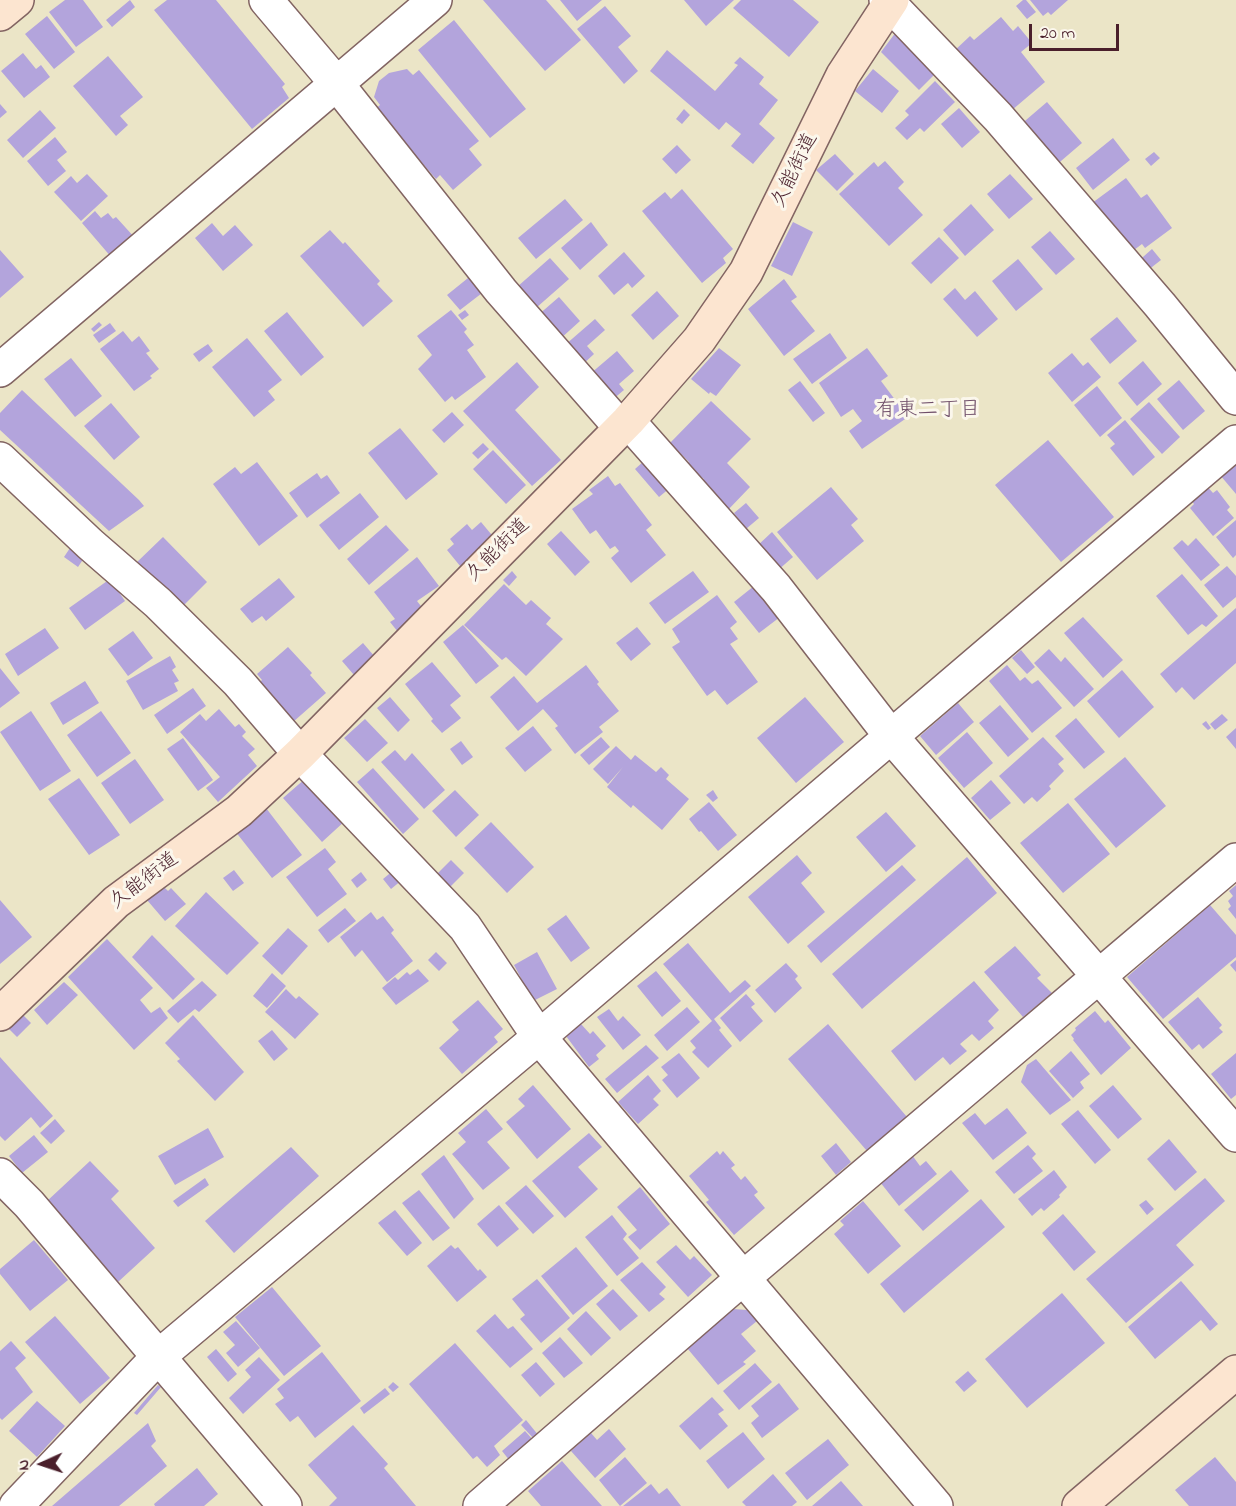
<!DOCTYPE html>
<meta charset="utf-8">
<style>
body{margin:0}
#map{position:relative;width:1236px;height:1506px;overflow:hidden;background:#ebe5c7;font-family:"Indie Flower",sans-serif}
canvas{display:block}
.north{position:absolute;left:12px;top:1434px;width:60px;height:60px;-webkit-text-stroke:4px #fbf7ec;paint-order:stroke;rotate:267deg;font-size:16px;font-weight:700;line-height:24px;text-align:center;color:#4a1f2b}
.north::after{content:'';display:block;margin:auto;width:21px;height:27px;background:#4a1f2b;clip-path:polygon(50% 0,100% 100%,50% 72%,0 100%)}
.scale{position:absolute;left:1029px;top:24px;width:90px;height:27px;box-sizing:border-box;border:3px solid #4a1f2b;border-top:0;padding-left:8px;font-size:18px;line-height:21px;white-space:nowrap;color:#4a1f2b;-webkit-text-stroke:4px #fbf7ec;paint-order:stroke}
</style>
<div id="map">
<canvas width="1236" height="1506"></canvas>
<div class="north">N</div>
<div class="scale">20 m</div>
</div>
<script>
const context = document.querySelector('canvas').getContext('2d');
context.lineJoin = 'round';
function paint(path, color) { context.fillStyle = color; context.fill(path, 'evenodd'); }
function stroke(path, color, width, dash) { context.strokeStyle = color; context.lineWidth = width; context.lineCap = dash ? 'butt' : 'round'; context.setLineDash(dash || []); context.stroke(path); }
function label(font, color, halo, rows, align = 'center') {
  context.font = font + ' "Indie Flower","Klee One",sans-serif'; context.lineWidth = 6; context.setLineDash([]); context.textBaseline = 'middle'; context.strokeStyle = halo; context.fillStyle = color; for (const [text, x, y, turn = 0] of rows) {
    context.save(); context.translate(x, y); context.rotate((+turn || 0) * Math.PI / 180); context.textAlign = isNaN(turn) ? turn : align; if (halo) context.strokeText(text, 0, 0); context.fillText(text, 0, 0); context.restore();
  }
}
paint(new Path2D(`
 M65 0H83L103 27 76 47 49 12Z
 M130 0 135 7 112 27 106 20Z
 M167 0H216L285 84 282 87 289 98 252 129 154 10Z
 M483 0H546L581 40 545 71Z
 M560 0H602L577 21Z
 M684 0H734L706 26Z
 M741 0H793L819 22 789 57 733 8Z
 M1023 0H1026L1036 12 1027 19 1016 6Z
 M1030 0H1068L1051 15 1048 12 1043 16Z
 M605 6 631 36 618 47 638 71 624 84 577 29Z
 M47 16 75 52 54 69 25 34Z
 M1001 17 1013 31 1018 26 1032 43 1021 52 1045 82 1005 116 953 52 970 36 974 40Z
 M454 20 526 109 490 138 418 50Z
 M896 32 936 73 919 90 881 52Z
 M667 50 715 91 738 65 734 63 740 57 764 77 759 84 778 100 759 124 775 138 753 164 731 146 741 134 726 122 719 130 650 71Z
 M23 53 36 69 41 65 50 77 24 98 1 71Z
 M108 56 143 97 120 116 128 125 116 136 73 86Z
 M407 69 413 75 419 70 479 141 469 149 482 165 453 190 440 175 436 179 375 109 380 105 374 97 379 81 389 73Z
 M873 69 899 91 882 113 855 91Z
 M935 81 955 102 924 132 920 128 907 140 895 128 909 115 905 111Z
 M1047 102 1082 143 1054 167 1019 126Z
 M0 104 7 112 0 118Z
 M959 108 980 132 962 148 941 124Z
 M684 109 690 115 682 124 676 119Z
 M40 110 56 128 23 158 7 140Z
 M55 137 67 152 57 160 66 171 48 186 27 161Z
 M1113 138 1130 160 1093 190 1076 168Z
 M677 145 691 160 676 174 662 159Z
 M1154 152 1160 158 1151 166 1145 159Z
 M835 154 854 174 837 191 816 170Z
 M885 161 904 182 898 188 923 215 889 246 839 194 874 162 878 167Z
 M87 174 108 196 81 221 54 192 71 176 77 183Z
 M1010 174 1033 199 1009 219 987 194Z
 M1126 178 1141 198 1147 194 1172 228 1145 248 1142 244 1130 253 1088 206Z
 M682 189 733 249 723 258 726 263 702 283 642 211 665 192 671 199Z
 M565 199 583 220 536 259 518 238Z
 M971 204 994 230 965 256 943 230Z
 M95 211 101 218 108 213 113 219 116 217 135 238 112 258 82 223Z
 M591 222 608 245 580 270 561 248Z
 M793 222 813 232 792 276 771 266Z
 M212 223 223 236 235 225 253 245 223 271 195 238Z
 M330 230 343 244 345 242 380 281 377 284 393 301 363 327 300 256Z
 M1050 231 1075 259 1056 275 1031 247Z
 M939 237 959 258 931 284 911 263Z
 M1152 249 1161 260 1143 274 1135 264Z
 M0 250 24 277 0 298Z
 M624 252 645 276 632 288 628 283 614 295 598 276Z
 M550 258 569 279 536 308 517 287Z
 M1018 259 1043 289 1016 311 992 281Z
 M473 274 486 290 460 310 447 295Z
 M784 279 797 297 791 301 815 331 784 356 748 309Z
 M955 288 965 300 975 291 998 319 977 337 943 299Z
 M657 291 679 316 653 340 631 315Z
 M559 297 580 321 559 340 537 316Z
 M451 310 467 329 464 332 474 345 467 350 486 377 455 400 452 396 445 402 418 369 432 355 417 336Z
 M465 310 469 315 462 320 458 315Z
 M287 312 324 357 301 376 264 331Z
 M1117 317 1137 341 1110 364 1090 339Z
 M595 319 605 330 587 346 594 354 582 365 565 345Z
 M99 322 102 325 94 332 91 329Z
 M110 323 116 331 99 343 93 335Z
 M123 331 132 342 139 336 150 351 146 353 159 369 150 376 152 378 134 391 100 349Z
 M830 333 847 358 812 384 793 359Z
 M247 338 282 380 268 391 275 400 254 417 212 367Z
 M208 344 213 351 199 362 193 354Z
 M719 348 741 365 716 396 710 392 709 394 691 379Z
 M867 348 888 376 881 381 908 417 862 449 849 431 862 421 853 409 841 417 819 383Z
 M617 351 634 371 619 384 624 390 612 400 590 374Z
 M1072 353 1083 366 1088 362 1101 377 1072 402 1048 373Z
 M71 358 102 396 75 417 44 379Z
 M1143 361 1162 384 1137 406 1118 383Z
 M517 362 539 387 515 410 561 460 532 486 463 411Z
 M1179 380 1205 411 1183 430 1157 399Z
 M800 381 825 413 813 422 788 390Z
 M1097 386 1122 418 1100 437 1074 405Z
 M22 390 139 500 144 506 109 531 0 430V413Z
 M711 401 751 439 727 463 750 487 726 512 700 483 704 479 700 476 697 478 685 466 689 462 670 443Z
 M1149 402 1180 437 1162 454 1130 419Z
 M111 403 140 437 114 460 84 426Z
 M452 412 464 425 444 443 432 430Z
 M1125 420 1155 457 1133 476 1110 448 1115 444 1107 435Z
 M400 428 438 474 406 500 368 453Z
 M1048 440 1114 517 1061 562 995 485Z
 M483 443 489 449 478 459 472 453Z
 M493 450 526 485 506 504 473 469Z
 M652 454 676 483 659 497 635 469Z
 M1236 461V494L1220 475Z
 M257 462 298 516 259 546 213 484 235 467 241 474Z
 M317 473 321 479 327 475 340 493 307 518 289 493Z
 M608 476 615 486 620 483 652 525 646 530 666 555 631 583 611 558 619 551 615 546 610 549 596 530 590 534 572 509 593 494 589 490Z
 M1205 484 1213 493 1217 490 1230 507 1227 510 1234 518 1213 536 1190 508 1194 504 1189 497Z
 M831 487 858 519 851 525 864 541 817 580 777 532Z
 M360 493 379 517 339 550 319 525Z
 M746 503 759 518 746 529 734 513Z
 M1236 520V555L1233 558 1216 537Z
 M481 522 496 540 465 572 447 550 454 544 450 539 467 524 472 530Z
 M386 525 409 550 369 585 347 559Z
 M561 531 590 562 575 576 547 544Z
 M772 532 793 557 777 571 756 547Z
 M163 537 207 582 179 610 135 564Z
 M1196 538 1220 565 1201 581 1173 548 1182 540 1188 546Z
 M72 545 86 555 78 567 64 557Z
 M417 557 439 586 417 601 424 610 398 632 390 622 395 619 374 592Z
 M1227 566 1236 576V597L1223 608 1204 585Z
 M512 571 517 577 509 586 503 580Z
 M693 571 709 592 665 624 649 603Z
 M1182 574 1218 616 1206 627 1202 624 1188 635 1156 596Z
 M279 578 295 597 266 621 262 616 252 623 240 609Z
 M110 579 125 601 85 630 69 608Z
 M759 582 784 614 759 633 734 602Z
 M504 584 526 605 531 600 551 618 546 624 563 639 526 676 506 657 502 660 464 625Z
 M717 595 737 622 730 628 738 639 730 644 758 682 727 705 715 690 707 696 672 647 680 642 672 629Z
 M1236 608V663L1194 700 1182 687 1176 693 1160 674Z
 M1083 617 1123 660 1103 678 1064 633Z
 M463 625 499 666 476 684 443 642Z
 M637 627 651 644 631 661 616 643Z
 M45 628 59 648 18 676 5 654Z
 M133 631 153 658 128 676 108 649Z
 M363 643 375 657 354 675 342 661Z
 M288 647 312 673 310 675 326 693 293 722 259 683 262 680 257 674Z
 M1049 649 1061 662 1065 657 1094 689 1074 707 1034 663Z
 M1021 650 1035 667 1027 674 1012 658Z
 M170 656 176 667 172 670 179 681 174 683 178 691 143 710 126 681Z
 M432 662 461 696 450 705 461 718 442 733 431 721 433 719 405 684Z
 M586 665 599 682 597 684 619 711 599 727 603 732 575 754 555 728 558 726 543 709 518 731 490 697 514 676 537 703Z
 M1007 665 1020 681 1025 677 1032 684 1038 680 1062 708 1032 733 989 681Z
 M0 668 20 693 0 708Z
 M1122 670 1154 707 1119 738 1087 701Z
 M85 681 99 703 63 725 50 703Z
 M193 688 206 706 167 734 154 715Z
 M390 697 410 720 398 732 377 708Z
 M805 697 844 742 796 783 757 738Z
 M958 703 974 722 936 755 920 736Z
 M1000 705 1029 739 1008 757 979 723Z
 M219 709 235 727 239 724 246 732 242 736 255 749 248 755 257 766 218 802 206 788 220 777 180 732 200 714 206 721Z
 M31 711 71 771 40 791 0 732Z
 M101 711 131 753 97 777 67 735Z
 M1222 714 1228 720 1215 730 1210 724Z
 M1076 718 1105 752 1084 769 1055 736Z
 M365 719 388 743 367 762 344 738Z
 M1206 721 1211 728 1208 730 1202 724Z
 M533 726 552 750 525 772 505 748Z
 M1236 728V749L1226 737Z
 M967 732 993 763 964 788 938 758Z
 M601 737 610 747 589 765 580 755Z
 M1043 737 1064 759 1058 764 1064 771 1049 786 1051 789 1037 802 1032 797 1024 804 999 776Z
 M183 738 213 780 198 791 167 749Z
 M461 741 473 757 462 765 450 749Z
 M616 746 631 760 635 755 656 772 661 767 669 775 666 779 689 799 662 830 633 805 631 808 607 787 623 767 608 784 593 769Z
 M395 750 405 761 412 753 445 790 424 809 381 762Z
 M1125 757 1166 806 1116 848 1074 799Z
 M135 759 164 800 130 824 101 783Z
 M373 768 419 819 403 834 357 782Z
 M79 778 120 835 89 855 48 799Z
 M306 778 345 821 322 842 283 798Z
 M991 780 1011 803 990 820 971 798Z
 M455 790 479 815 456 837 432 811Z
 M713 790 718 798 713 802 706 795Z
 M709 802 737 835 718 851 701 831 699 832 689 819Z
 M1068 803 1110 854 1063 893 1020 843Z
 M266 808 302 855 272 878 235 831Z
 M886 812 916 846 886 872 856 837Z
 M491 822 534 867 507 893 464 848Z
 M325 848 336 862 328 869 347 894 317 917 286 877Z
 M797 855 812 873 801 883 825 912 788 944 748 897Z
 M967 857 997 893 862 1009 832 974Z
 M451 860 464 873 448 889 435 876Z
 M902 865 916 880 821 963 807 946Z
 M234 870 244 883 233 891 223 878Z
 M394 870 402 880 391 889 383 879Z
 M361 872 367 880 357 888 351 880Z
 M1236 885V919L1228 909 1231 906 1228 901 1233 896 1229 891Z
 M164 887 168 891 171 888 186 904 165 921 147 900Z
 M206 892 259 943 227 975 175 926Z
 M0 900 32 937 0 964Z
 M1210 905 1236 935V957L1163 1019 1127 977Z
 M345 908 356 921 328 943 318 930Z
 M371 912 377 920 383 916 394 930 391 933 413 961 387 982 362 950 355 957 340 937Z
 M566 915 590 948 571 962 547 929Z
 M288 928 308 946 282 975 262 956Z
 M152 935 195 979 173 1000 132 957Z
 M107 939 153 988 140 1000 151 1013 160 1007 168 1018 134 1050 68 977Z
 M688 943 730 993 745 980 751 986 714 1019 721 1028 719 1030 732 1046 708 1068 692 1052 696 1048 690 1041 712 1021 663 964Z
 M1015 946 1041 975 1037 978 1052 993 1023 1017 984 972Z
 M436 952 447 963 439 971 428 960Z
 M537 952 557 989 533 1001 514 965Z
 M1236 960V972L1230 965Z
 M786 963 798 976 795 979 802 988 775 1013 755 990Z
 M418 969 429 981 396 1005 382 988 395 977 398 980 407 972 410 975Z
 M656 971 681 1001 662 1017 637 986Z
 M272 973 286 986 267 1008 253 996Z
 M202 981 217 995 199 1012 195 1009 178 1023 167 1011Z
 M974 981 999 1010 988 1021 994 1028 979 1041 972 1034 960 1044 967 1051 950 1065 943 1057 915 1081 891 1051Z
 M64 982 78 995 47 1025 34 1010Z
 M286 989 296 999 299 996 319 1014 295 1039 265 1012Z
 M746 994 755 1004 751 1007 763 1021 740 1042 720 1018Z
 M1198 997 1222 1025 1219 1028 1223 1032 1203 1049 1199 1044 1192 1050 1168 1022Z
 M478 1000 503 1029 494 1037 498 1042 462 1074 439 1048 459 1030 452 1022Z
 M687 1007 700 1022 667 1051 654 1035Z
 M609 1009 618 1021 623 1016 641 1035 623 1050 597 1017Z
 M1095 1011 1105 1023 1108 1020 1131 1048 1101 1075 1073 1040 1074 1039 1071 1035 1076 1030 1075 1028Z
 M23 1015 31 1023 17 1037 9 1029Z
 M193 1015 244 1072 215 1101 177 1061 180 1059 165 1043Z
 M581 1024 590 1034 593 1031 606 1046 596 1055 599 1059 589 1067 566 1036Z
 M828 1024 907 1117 867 1151 788 1059Z
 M272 1030 288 1049 274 1061 258 1041Z
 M646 1045 659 1058 617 1093 605 1079Z
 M1071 1051 1090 1074 1080 1082 1084 1088 1073 1098 1049 1071Z
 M679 1053 700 1078 677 1098 662 1080 668 1075 661 1067Z
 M1236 1053V1095L1231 1099 1211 1074Z
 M0 1057 53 1116 40 1128 31 1117 5 1141 0 1136Z
 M1036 1059 1071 1100 1050 1115 1021 1082 1027 1065Z
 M648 1075 661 1091 653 1099 659 1105 638 1124 618 1102Z
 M533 1085 571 1129 537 1159 506 1122 525 1106 518 1099Z
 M1113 1085 1142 1119 1118 1139 1089 1106Z
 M1007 1108 1027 1133 993 1160 962 1123 975 1113 985 1125Z
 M486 1109 503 1129 487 1142 510 1168 483 1190 452 1154 466 1142 458 1133Z
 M1078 1110 1111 1150 1095 1164 1061 1124Z
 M55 1119 65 1131 51 1144 40 1133Z
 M208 1128 224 1157 175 1185 158 1156Z
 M589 1133 602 1147 578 1167 598 1189 565 1218 532 1181Z
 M34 1135 48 1152 22 1173 9 1156Z
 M1169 1139 1197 1172 1175 1191 1147 1159Z
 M836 1143 851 1162 836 1175 821 1156Z
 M1028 1145 1036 1154 1032 1158 1043 1171 1014 1194 995 1172Z
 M291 1147 319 1176 234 1253 205 1221Z
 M717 1151 720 1155 723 1151 735 1165 731 1168 741 1180 745 1176 758 1192 754 1195 765 1208 734 1235 706 1202 709 1200 689 1176Z
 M444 1155 474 1199 454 1219 421 1174Z
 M912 1155 920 1166 926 1161 937 1174 899 1206 880 1182Z
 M90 1161 119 1191 111 1199 155 1248 118 1282 46 1202Z
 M951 1170 969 1191 923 1231 904 1210Z
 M1054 1170 1067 1187 1059 1195 1060 1197 1044 1211 1041 1208 1032 1216 1018 1199Z
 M205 1178 209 1185 178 1207 173 1201Z
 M1205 1178 1225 1201 1176 1245 1194 1265 1126 1323 1086 1279Z
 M526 1185 554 1216 533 1234 505 1203Z
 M640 1187 670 1224 640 1250 628 1237 637 1230 617 1207Z
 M419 1190 450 1228 433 1241 402 1203Z
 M981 1199 1005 1227 904 1313 880 1284Z
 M1146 1200 1154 1209 1147 1215 1139 1205Z
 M863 1201 901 1246 868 1274 834 1234 844 1225 840 1221Z
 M499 1205 519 1229 497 1247 477 1224Z
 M395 1210 422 1243 407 1256 378 1223Z
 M1063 1214 1096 1252 1074 1271 1042 1233Z
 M612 1215 627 1234 623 1239 639 1258 617 1276 585 1237Z
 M34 1240 68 1280 30 1311 0 1274V1269Z
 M451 1245 455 1249 458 1247 478 1271 480 1269 487 1277 457 1302 427 1266Z
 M676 1245 690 1260 694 1256 712 1275 688 1297 656 1262Z
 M576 1247 608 1286 573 1315 541 1276Z
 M642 1262 666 1287 659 1294 665 1299 649 1312 620 1280Z
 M537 1279 570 1318 541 1343 520 1319 525 1315 512 1299Z
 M1181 1281 1218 1324 1210 1331 1201 1320 1155 1359 1128 1327Z
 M272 1287 321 1346 284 1376 235 1317Z
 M613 1289 638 1316 620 1331 596 1304Z
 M1062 1293 1105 1343 1027 1408 985 1359Z
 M733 1309 747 1310 757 1321 741 1334 756 1351 743 1362 746 1364 718 1385 687 1348Z
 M586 1311 611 1338 591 1356 567 1329Z
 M495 1314 508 1329 513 1326 533 1349 510 1368 476 1331Z
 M55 1316 110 1378 80 1404 25 1342Z
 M236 1321 260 1348 238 1367 226 1353 235 1345 223 1332Z
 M560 1337 583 1363 564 1378 542 1353Z
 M11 1341 26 1358 15 1368 33 1392 2 1420 0 1418V1351Z
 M455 1343 523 1420 494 1446 500 1455 487 1467 477 1456 473 1459 409 1384Z
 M216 1349 237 1374 228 1382 207 1357Z
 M322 1352 361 1401 315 1438 298 1416 290 1422 275 1404 284 1398 277 1389Z
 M259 1357 280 1380 243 1414 229 1398 251 1377 245 1370Z
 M536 1362 555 1384 540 1397 521 1375Z
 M755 1363 772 1382 739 1410 723 1391Z
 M968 1371 977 1381 964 1392 955 1382Z
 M393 1382 399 1387 393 1392 388 1387Z
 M779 1383 799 1409 762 1438 751 1423 759 1416 751 1406Z
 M158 1385 161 1387 137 1415 134 1413Z
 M385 1388 390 1394 364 1414 360 1408Z
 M712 1397 724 1410 718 1414 728 1426 700 1450 679 1426Z
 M37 1401 65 1426 37 1457 9 1431Z
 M526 1420 539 1436 534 1439 521 1425Z
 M148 1423 156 1441 151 1446 167 1466 119 1506H52Z
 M353 1425 388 1464 384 1468 416 1506H329L337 1498 308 1465Z
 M609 1429 626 1449 595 1478 571 1451 591 1433 597 1440Z
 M525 1431 534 1441 510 1461 502 1451Z
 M743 1432 765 1459 728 1489 706 1461Z
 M828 1439 849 1465 807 1500 785 1473Z
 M625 1457 647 1483 620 1506 599 1480Z
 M1215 1457 1236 1482V1506H1189L1175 1490Z
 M562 1461 575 1476 602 1506H541L528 1491Z
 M197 1468 218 1494 204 1506H155L154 1504Z
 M773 1474 797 1502 792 1506H746L742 1502Z
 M841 1481 863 1506H812Z
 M651 1484 659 1494 667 1488 681 1506H623Z`), '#b3a4dc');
const street = new Path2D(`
 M266 0 337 84 501 291 621 428
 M886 0 998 117 1160 305 1236 398
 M0 370 435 0
 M628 421 776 588 890 735 1236 1135
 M0 459 90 544 158 603 238 682 300 754 465 927 539 1037 936 1506
 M0 1175 29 1204 285 1506
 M16 1506 158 1357 539 1037 1236 442
 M480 1506 743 1278 1236 860`);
const secondary = new Path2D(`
 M0 14 17 0
 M0 1014 116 902 239 811 300 754 628 421 699 340 746 272 843 75 892 0
 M1079 1506 1236 1372`);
stroke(street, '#826462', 36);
stroke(secondary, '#826462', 36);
stroke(street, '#fff', 33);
stroke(secondary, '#fce5d0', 33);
label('20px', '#4a1f2b', '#fbf7ec', [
 ["久能街道",796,171,-64],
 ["久能街道",499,551,-45],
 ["久能街道",145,882,-37]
]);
label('21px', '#6f4e69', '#fbf7ec', [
 ["有東二丁目",928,412]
]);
</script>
